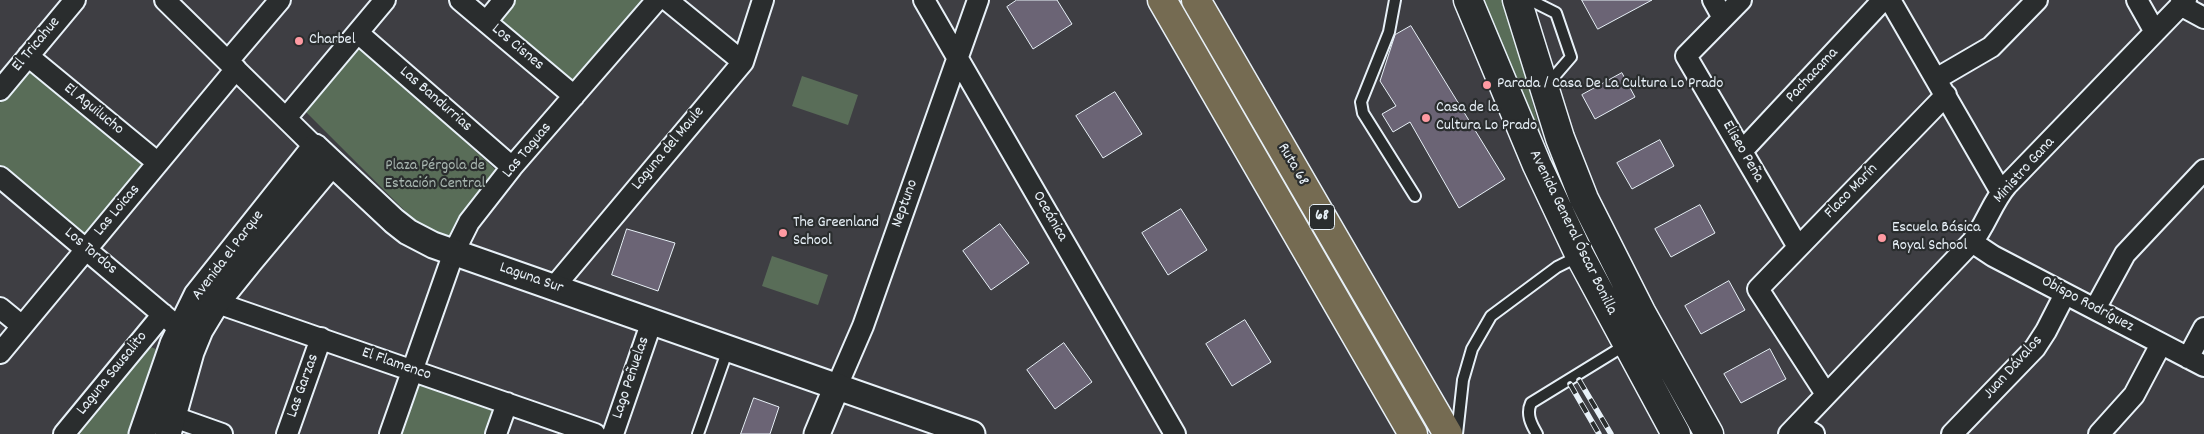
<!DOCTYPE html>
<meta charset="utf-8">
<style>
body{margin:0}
canvas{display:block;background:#3e3e43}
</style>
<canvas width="2204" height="434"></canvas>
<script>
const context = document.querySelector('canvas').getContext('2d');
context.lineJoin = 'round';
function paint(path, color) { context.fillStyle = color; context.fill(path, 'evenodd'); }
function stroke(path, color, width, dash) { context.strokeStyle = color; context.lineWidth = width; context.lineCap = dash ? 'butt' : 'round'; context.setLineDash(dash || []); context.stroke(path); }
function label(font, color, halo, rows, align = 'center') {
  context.font = font + ' Dekko,sans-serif'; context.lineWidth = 4.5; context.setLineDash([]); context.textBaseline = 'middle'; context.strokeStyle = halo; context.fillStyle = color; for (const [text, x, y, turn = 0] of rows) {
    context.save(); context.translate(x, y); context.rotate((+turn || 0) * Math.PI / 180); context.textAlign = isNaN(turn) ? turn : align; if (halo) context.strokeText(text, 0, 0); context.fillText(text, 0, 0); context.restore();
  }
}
paint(new Path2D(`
 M516 0H642L569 86 496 24Z
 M1479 0H1505L1541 134 1484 14Z
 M359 45 496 170 449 237 420 226 302 108Z
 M28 70 143 165 83 237 0 168V103Z
 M802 76 858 95 848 125 792 106Z
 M772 256 828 275 818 305 762 286Z
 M148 346 156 349 128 434H76Z
 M421 377 499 404 489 434H402Z`), '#596d58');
const building = new Path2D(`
 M1017 0H1057L1072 24 1033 49 1007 7Z
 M1582 0H1652L1598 29Z
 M1411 26 1505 179 1459 208 1410 122 1393 132 1382 114 1396 106 1380 81 1395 35Z
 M1622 73 1635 97 1595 119 1582 95Z
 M1115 92 1142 134 1103 158 1076 116Z
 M1660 140 1674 166 1632 189 1617 163Z
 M1700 205 1715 233 1671 257 1655 229Z
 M1181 209 1207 250 1168 275 1142 233Z
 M1000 224 1029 263 991 290 963 251Z
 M627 229 675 243 658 291 612 275Z
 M1729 281 1745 310 1701 334 1685 306Z
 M1245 320 1271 362 1232 386 1206 344Z
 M1064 343 1092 382 1055 409 1027 370Z
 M1770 349 1786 379 1741 403 1724 374Z
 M754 398 779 407 770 434H741Z`);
paint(building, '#6b6475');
stroke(building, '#e8f1f8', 1);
const service = new Path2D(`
 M1395 0 1389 32 1361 102 1363 113 1415 196
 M1532 1 1556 13 1571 57 1546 86
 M698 434 728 349
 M1457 434 1463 380 1472 349 1491 316 1557 267 1579 256
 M1537 434C1531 424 1526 414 1531 403L1627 344`);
const minor = new Path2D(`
 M165 0 315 147
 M460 0 574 96
 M667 0 743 62
 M924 0 1175 434
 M1713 0 1723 18
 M1741 0 1686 56 1798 247
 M1890 0 2001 192
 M2137 0 2155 32
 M2180 5 2204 18
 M486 22 504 0
 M358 33 512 167
 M28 56 158 163
 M228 61 280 0
 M1936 79 1991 47 2037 0
 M0 90 75 0
 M286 118 385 0
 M1742 151 1883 0
 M0 177 179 328
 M1972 242 1993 256 2204 366
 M554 287 743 62 763 0
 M203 298 595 434
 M0 308 22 326
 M2095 309 2125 254 2204 170
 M0 353 236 69
 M2188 358 2204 328
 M837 386 863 326 978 0
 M1826 394 1758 289 1946 95
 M174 417 222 434
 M1798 425 1814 434
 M64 434 163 314
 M287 434 321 338
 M390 434 454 252 469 222 512 167 657 0
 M496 434 507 403
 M613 434 652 321
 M1789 434 1972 242C1986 225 1992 202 2007 185L2186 0
 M1952 434 2035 348 2046 331 2065 294
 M2099 434 2134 395 2161 344`);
const tertiary = new Path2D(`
 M142 434 173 344 197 295 315 147 394 221 408 232 433 245 972 434
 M168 434 191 352 200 330 217 302 250 261 332 163
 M817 434 837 386`);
const secondary = new Path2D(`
 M1468 0 1537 165 1580 256 1676 434
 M1517 0 1560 138 1584 199 1641 312 1709 434`);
const motorway = new Path2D(`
 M1162 0 1413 434
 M1196 0 1448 434`);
stroke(service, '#e8f1f8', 14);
stroke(minor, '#e8f1f8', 24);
stroke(tertiary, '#e8f1f8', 29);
stroke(secondary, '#e8f1f8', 31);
stroke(motorway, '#e8f1f8', 31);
stroke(service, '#2a2d2e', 10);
stroke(minor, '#2a2d2e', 20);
stroke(tertiary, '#2a2d2e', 25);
stroke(secondary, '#2a2d2e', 28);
stroke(motorway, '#756b52', 28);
const rail = new Path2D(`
 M1579 380 1611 434
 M1570 384 1599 434`);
stroke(rail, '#e8f1f8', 5.5);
stroke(rail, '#2a2d2e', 4, [11]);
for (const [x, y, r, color] of [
 [299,41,5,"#ff9aa2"],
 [1487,85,5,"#ff9aa2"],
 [1426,118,5,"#ff9aa2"],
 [783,233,5,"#ff9aa2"],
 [1882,238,5,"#ff9aa2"]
]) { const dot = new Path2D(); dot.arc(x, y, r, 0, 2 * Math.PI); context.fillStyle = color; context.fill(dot); stroke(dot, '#2a2d2e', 2); }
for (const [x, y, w] of [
 [1322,217,25]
]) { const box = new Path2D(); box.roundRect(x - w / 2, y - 12.5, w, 25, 4); context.fillStyle = '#2a2d2e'; context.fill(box); stroke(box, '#e8f1f8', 1); }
label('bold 15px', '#e8f1f8', null, [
 ["68",1322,217]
]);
label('16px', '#e8f1f8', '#2a2d2e', [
 ["Charbel",309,41],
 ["Parada / Casa De La Cultura Lo Prado",1497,85],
 ["Casa de la",1436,109],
 ["Cultura Lo Prado",1436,127],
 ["The Greenland",793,224],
 ["School",793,242],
 ["Escuela Básica",1892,229],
 ["Royal School",1892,247]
], 'left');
label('16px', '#e8f1f8', '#2a2d2e', [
 ["El Tricahue",37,45,-50],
 ["Los Cisnes",517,48,40],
 ["Pachacama",1813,76,-47],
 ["Las Bandurrias",435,100,41],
 ["El Aguilucho",93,110,39],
 ["Laguna del Maule",669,149,-50],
 ["Las Taguas",528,151,-50],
 ["Eliseo Peña",1742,152,60],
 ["Ruta 68",1292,165,60],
 ["Ministro Gana",2025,171,-48],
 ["Flaco Marín",1852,192,-46],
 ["Neptuno",906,204,-70],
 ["Las Loicas",118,211,-50],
 ["Oceánica",1049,217,60],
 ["Avenida General Óscar Bonilla",1572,233,64],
 ["Los Tordos",90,252,40],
 ["Avenida el Parque",229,256,-53],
 ["Laguna Sur",531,279,19],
 ["Obispo Rodríguez",2087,305,28],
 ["El Flamenco",396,365,19],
 ["Juan Dávalos",2014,368,-48],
 ["Laguna Sausalito",113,374,-51],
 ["Lago Peñuelas",632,378,-71],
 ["Las Garzas",304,386,-70]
]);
label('16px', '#a8b6b0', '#2a2d2e', [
 ["Plaza Pérgola de",435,167],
 ["Estación Central",435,185]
]);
</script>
